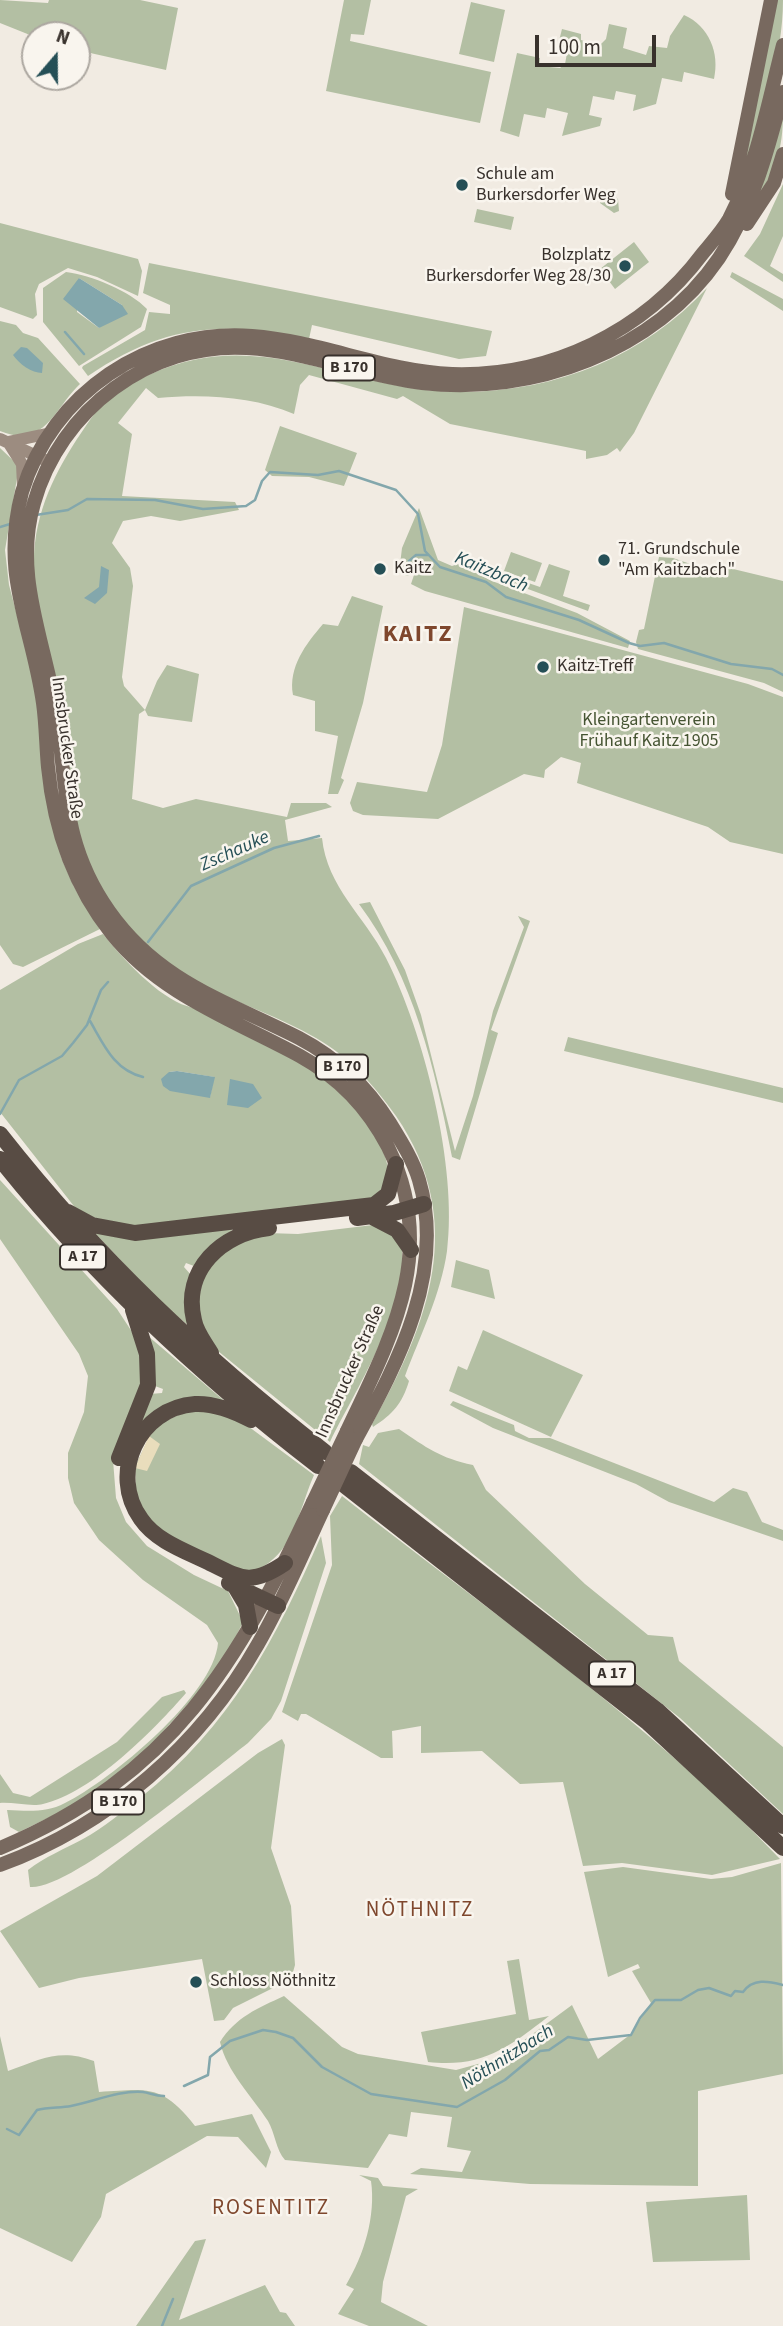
<!DOCTYPE html>
<meta charset="utf-8">
<style>
body{margin:0}
#map{position:relative;width:783px;height:2326px;overflow:hidden;background:#f1ebe2;font-family:"Source Sans 3",sans-serif}
canvas{display:block}
.north{position:absolute;left:21px;top:21px;width:70px;height:70px;box-sizing:border-box;background:#f9f5ee;border:2px solid #aca7a0;border-radius:50%;rotate:20deg;font-size:19px;font-weight:700;line-height:28px;text-align:center;color:#38312c}
.north::after{content:'';display:block;margin:auto;width:24px;height:32px;background:#254f56;clip-path:polygon(50% 0,100% 100%,50% 72%,0 100%)}
.scale{position:absolute;left:535px;top:35px;width:121px;height:32px;box-sizing:border-box;border:4px solid #38312c;border-top:0;padding-left:9px;font-size:21px;line-height:24px;white-space:nowrap;color:#38312c;-webkit-text-stroke:5px #f9f5ee;paint-order:stroke}
</style>
<div id="map">
<canvas width="783" height="2326"></canvas>
<div class="north">N</div>
<div class="scale">100 m</div>
</div>
<script>
const context = document.querySelector('canvas').getContext('2d');
context.lineJoin = 'round';
function paint(path, color) { context.fillStyle = color; context.fill(path, 'evenodd'); }
function stroke(path, color, width, dash) { context.strokeStyle = color; context.lineWidth = width; context.lineCap = dash ? 'butt' : 'round'; context.setLineDash(dash || []); context.stroke(path); }
function label(font, color, halo, rows, align = 'center') {
  context.font = font + ' "Source Sans 3",sans-serif'; context.lineWidth = 5; context.setLineDash([]); context.textBaseline = 'middle'; context.strokeStyle = halo; context.fillStyle = color; for (const [text, x, y, turn = 0] of rows) {
    context.save(); context.translate(x, y); context.rotate((+turn || 0) * Math.PI / 180); context.textAlign = isNaN(turn) ? turn : align; if (halo) context.strokeText(text, 0, 0); context.fillText(text, 0, 0); context.restore();
  }
}
paint(new Path2D(`
 M0 0 48 3 49 0H140L178 8 166 70 77 50V35L35 37 0 23Z
 M344 0H371L364 35 351 34 350 41 491 72 480 123 326 91Z
 M776 0H783C783 57 762 116 743 170Z
 M471 2 505 10 494 62 459 54Z
 M684 15C709 26 720 53 714 79L684 72 682 82 662 78 656 104 633 111 636 95 616 91 614 100 593 96 589 115 602 118 600 126 562 136 568 113 547 108 545 118 524 114 519 137 500 131 517 53 540 58 539 66 560 68 565 64 568 48 558 45 562 29 581 34V40L600 45 606 39 609 24 627 28 623 48 646 55 649 46 667 48 670 36Z
 M783 113C783 152 775 169 756 202Z
 M783 184V236L770 266 783 274V282L744 256 760 234Z
 M609 192 618 199 619 211 614 213 600 203 603 193Z
 M477 209 514 217 511 230 474 222Z
 M0 223 138 259 142 271 138 296 97 277 68 268 39 284 35 294 37 315 33 319 0 307Z
 M634 242 649 262 615 289 600 269Z
 M149 263 492 331 486 356 459 359 312 325 309 339C222 320 163 325 88 376L82 368 83 366 145 330 149 312 170 314V305L143 293Z
 M66 272C91 275 130 291 147 309L141 327 79 366 43 322V288ZM79 278 122 305 99 328 77 312Z
 M732 272 783 299V311L730 277Z
 M707 288 634 433 620 452 617 448 607 455 586 459V451L450 424 403 396 397 399 309 375 300 385 294 414C252 396 203 394 158 398L146 388 118 423 132 434 122 496 235 502 239 510 180 521 151 516 123 521 112 543 130 568 133 586 122 677 124 686 145 710 157 681 167 665 199 674 192 722 148 716 145 710 139 714 132 799 163 808 196 799 287 817 291 803H326L332 807 285 820 288 841 322 838C327 887 365 917 386 958 424 1033 458 1167 447 1251 441 1294 420 1336 405 1376L409 1381C402 1404 393 1414 373 1427L372 1424C429 1323 468 1221 396 1116 374 1085 349 1057 316 1038 280 1017 241 1005 205 986 170 968 137 939 113 907 73 856 71 789 64 728 56 668 27 605 35 543 41 495 64 457 92 417 105 400 130 383 151 374 263 323 353 394 464 392 558 391 644 356 707 288Z
 M0 321 16 325 23 333 38 338 80 384C55 407 45 450 0 431Z
 M280 426 357 453 344 486 309 477 272 476 265 470Z
 M0 448 19 466 5 550 9 585 34 679 61 857 74 887 100 929 23 967 13 964 0 945Z
 M419 508 438 560 452 566 458 564 492 581 577 613 630 641 628 648 425 591 411 584 414 575 411 572 408 576 399 573 402 548Z
 M511 552 542 563 535 582 504 571Z
 M659 557 673 558 708 570 729 568 783 581V692L764 683 638 649 636 642 639 630 644 629Z
 M549 564 570 571 563 596 590 605 588 611 506 581 508 576 540 587Z
 M352 596 383 606 363 703 341 778 344 780 338 794H328L338 736 315 731V701L293 695C288 667 306 644 323 624L338 626Z
 M464 607 748 684 783 697V854L730 842 708 827 577 783 581 763 561 757 545 770 544 778 524 774 438 819 363 815 353 811 350 803 357 782 427 792 442 745Z
 M370 902 405 970 421 1015 455 1151 473 1096 493 1011 524 927 518 916 530 921 491 1030 498 1033 460 1160 452 1157C435 1069 414 977 359 904Z
 M103 934C121 957 159 998 187 1006 251 1026 391 1101 389 1181L368 1203 139 1230 107 1226 77 1210 0 1112V990L78 944ZM177 1071 214 1077 210 1097 169 1072Z
 M568 1037 783 1088V1103L564 1051Z
 M0 1180 117 1309 140 1344 143 1382 113 1460 116 1498 126 1522 147 1546 194 1575 228 1591 243 1622 221 1667 143 1754 75 1805 19 1832 10 1827 7 1810C28 1811 46 1813 65 1803 110 1781 214 1695 218 1643L207 1625 143 1580 99 1540 74 1503 68 1478V1453L84 1412 88 1376 79 1354 0 1239Z
 M373 1225 388 1229 402 1249C406 1313 356 1389 330 1442L213 1347 204 1335 197 1307 201 1278 222 1250 267 1233 298 1234Z
 M233 1229 194 1266 186 1263 184 1267 192 1276 193 1329 162 1304 93 1231Z
 M456 1260 489 1270 495 1299 451 1287Z
 M483 1330 583 1375 551 1437 449 1391 458 1366 467 1370Z
 M148 1336 228 1404 207 1401 135 1436 136 1516 252 1588 133 1516V1433L150 1394 162 1393 163 1389 155 1386Z
 M453 1401 514 1425 515 1431 529 1438H550L714 1502 733 1488 747 1492 762 1522 783 1530V1541L669 1502 636 1484 493 1428 450 1405Z
 M194 1408 237 1418 314 1475C297 1514 294 1558 249 1573L164 1537 144 1518 130 1477 156 1423Z
 M399 1429C427 1448 440 1458 473 1465L486 1490 585 1584 648 1635 673 1637 679 1661 783 1747V1814L680 1718 359 1464 363 1445 369 1447 378 1433Z
 M342 1496C490 1612 651 1723 780 1859L712 1875 622 1863 583 1866 563 1782 520 1784 482 1751 421 1753V1726L392 1731 393 1758H381L306 1714H301L298 1721 282 1712 332 1565 330 1516Z
 M321 1536 326 1563 281 1701 271 1719 248 1743C210 1772 70 1891 30 1887L28 1870C45 1857 64 1849 83 1839 103 1828 122 1812 140 1798 230 1727 276 1639 321 1536Z
 M184 1690 186 1693C155 1729 92 1793 43 1804 32 1807 13 1802 0 1803V1774L13 1793 30 1797 117 1742 162 1697Z
 M282 1739 285 1745 271 1848 291 1906 295 1965 291 1979 233 2008 224 2020 214 2021 202 1959 79 1978 39 1988 0 1931 97 1876 258 1753Z
 M781 1863 783 2074 698 2091V2186L530 2184 410 2174 421 2168 462 2172 471 2151 447 2147 452 2117 411 2112 407 2137 389 2134 368 2168 285 2160C276 2150 275 2133 268 2121 251 2095 227 2072 220 2042 236 2017 258 2008 284 1996L342 2047 358 2054 456 2070 500 2058 572 2005 598 2059 631 2034 651 2003 632 1971 640 1968 638 1964 608 1977 584 1872 623 1867 711 1879 732 1877Z
 M519 1959 529 2020 549 2016C508 2048 482 2068 428 2062L421 2032 516 2014 507 1961Z
 M0 2036 8 2071C41 2059 60 2048 94 2061L99 2092C148 2089 162 2084 195 2126L252 2114 271 2152 266 2168 238 2137 207 2136 106 2194 101 2217 72 2262 0 2228Z
 M359 2175 378 2178 383 2186 418 2189 406 2196 383 2282 381 2302 428 2326H369L338 2314 354 2289 346 2285C364 2255 376 2216 371 2181Z
 M747 2195 750 2260 653 2262 646 2202Z
 M206 2239 179 2320 265 2285 280 2312 286 2313 295 2326H136L195 2241Z`), '#b3bfa3');
paint(new Path2D(`
 M149 1436 160 1444 147 1471 135 1468Z`), '#e9ddbc');
paint(new Path2D(`
 M79 278 122 305 128 314 99 328 63 299Z
 M21 347 27 348 43 363 42 373C32 373 19 364 13 355Z
 M101 566 109 570 107 593 95 604 84 598 99 587Z
 M177 1071 215 1077 210 1098 170 1091 163 1086 161 1079 169 1072Z
 M230 1079 253 1084 262 1098 248 1108 227 1105Z`), '#83a7ac');
stroke(new Path2D(`
 M65 332 84 354
 M36 515 68 510 87 499 155 500 203 509 246 506 255 500 262 481 270 472 318 475 339 471 396 490 418 514 425 551 440 567 486 582 506 597 579 620 629 643 640 646 664 643 731 664 772 669 783 675
 M0 527 10 524
 M409 561 416 555H428
 M148 942 191 886 274 848 319 836
 M90 1021C104 1045 114 1070 143 1077
 M0 1114 19 1080 62 1056 73 1043 87 1025 101 990 108 982
 M184 2086 208 2075 210 2057 230 2041 263 2030 276 2032 293 2038 322 2067 371 2094 457 2107 505 2080 540 2051 549 2050 568 2037 587 2040 631 2035 640 2018 655 2000H681L698 1990 709 1988 731 1996 735 1991 743 1992C753 1978 768 1981 783 1985
 M7 2129 19 2135 37 2110C48 2107 60 2108 71 2106 93 2102 119 2090 143 2092 150 2093 155 2096 164 2096
 M162 2326 173 2299`), '#83a7ac', 2.5);
stroke(new Path2D(`
 M0 439 45 460
 M8 442 51 433
 M10 445 22 464 23 486`), '#9c8c80', 12);
stroke(new Path2D(`
 M732 194 771 0
 M747 224 774 183 783 154
 M347 1431C392 1336 439 1250 388 1147 368 1108 338 1077 300 1056 234 1020 161 995 112 934 73 885 54 829 48 767 46 746 46 724 43 703 32 625 0 576 22 492 52 393 148 328 252 336 320 341 383 371 452 374 550 377 644 332 703 253 712 242 722 231 729 219 757 165 768 103 783 45
 M356 1439C399 1361 446 1271 419 1180 413 1160 401 1141 390 1123 368 1088 337 1058 299 1038 226 1001 159 982 109 911 56 836 69 772 52 690 39 627 15 568 34 503 60 410 150 342 247 348 306 351 363 376 422 383 532 396 655 352 719 258 753 207 768 150 783 92
 M0 1848C172 1776 238 1664 313 1502
 M0 1865C109 1825 201 1745 258 1644 283 1601 302 1555 323 1510`), '#78695f', 14);
stroke(new Path2D(`
 M0 1134C100 1261 199 1353 325 1452
 M0 1159C93 1276 200 1375 318 1466
 M68 1212 92 1225 135 1233 374 1205 388 1194 396 1164
 M372 1217 397 1230 411 1250
 M357 1218 394 1213 424 1204
 M211 1353C205 1343 196 1332 194 1320 182 1270 222 1233 269 1228
 M251 1420C234 1411 215 1403 195 1404 139 1408 108 1473 141 1519 156 1541 185 1551 208 1562 242 1579 251 1586 285 1563
 M119 1458 148 1385 147 1354 133 1310
 M351 1472 657 1710 783 1826
 M344 1485 647 1722 783 1848
 M229 1583 278 1606
 M234 1585 246 1605 250 1627`), '#584c44', 16);
stroke(new Path2D(`
 M313 1502 347 1431
 M323 1510 356 1439`), '#78695f', 14);
for (const [x, y, r, color] of [
 [462,185,7,"#254f56"],
 [625,266,7,"#254f56"],
 [604,560,7,"#254f56"],
 [380,569,7,"#254f56"],
 [543,667,7,"#254f56"],
 [196,1982,7,"#254f56"]
]) { const dot = new Path2D(); dot.arc(x, y, r, 0, 2 * Math.PI); context.fillStyle = color; context.fill(dot); stroke(dot, '#f9f5ee', 2.5); }
for (const [x, y, w] of [
 [349,368,52],
 [342,1067,52],
 [83,1257,46],
 [612,1674,46],
 [118,1802,52]
]) { const box = new Path2D(); box.roundRect(x - w / 2, y - 12.5, w, 25, 5); context.fillStyle = '#f9f5ee'; context.fill(box); stroke(box, '#38312c', 2); }
label('bold 16px', '#38312c', null, [
 ["B 170",349,368],
 ["B 170",342,1067],
 ["A 17",83,1257],
 ["A 17",612,1674],
 ["B 170",118,1802]
]);
label('18px', '#38312c', '#f9f5ee', [
 ["Schule am",476,175],
 ["Burkersdorfer Weg",476,196],
 ["Bolzplatz",611,256,"right"],
 ["Burkersdorfer Weg 28/30",611,277,"right"],
 ["71. Grundschule",618,550],
 ["\"Am Kaitzbach\"",618,571],
 ["Kaitz",394,569],
 ["Kaitz-Treff",557,667],
 ["Schloss Nöthnitz",210,1982]
], 'left');
label('18px', '#455432', '#f9f5ee', [
 ["Kleingartenverein",649,721],
 ["Frühauf Kaitz 1905",649,742]
]);
label('18px', '#38312c', '#f9f5ee', [
 ["Innsbrucker Straße",66,748,82],
 ["Innsbrucker Straße",351,1372,-66]
]);
label('italic 19px', '#254f56', '#f9f5ee', [
 ["Kaitzbach",491,573,23],
 ["Zschauke",235,852,-24],
 ["Nöthnitzbach",508,2058,-32]
]);
context.letterSpacing = '2px';
label('21px', '#7f472d', '#f9f5ee', [
 ["NÖTHNITZ",420,1911],
 ["ROSENTITZ",271,2209]
]);
context.letterSpacing = '0px';
context.letterSpacing = '2px';
label('bold 24px', '#7f472d', '#f9f5ee', [
 ["KAITZ",418,636]
]);
context.letterSpacing = '0px';
</script>
